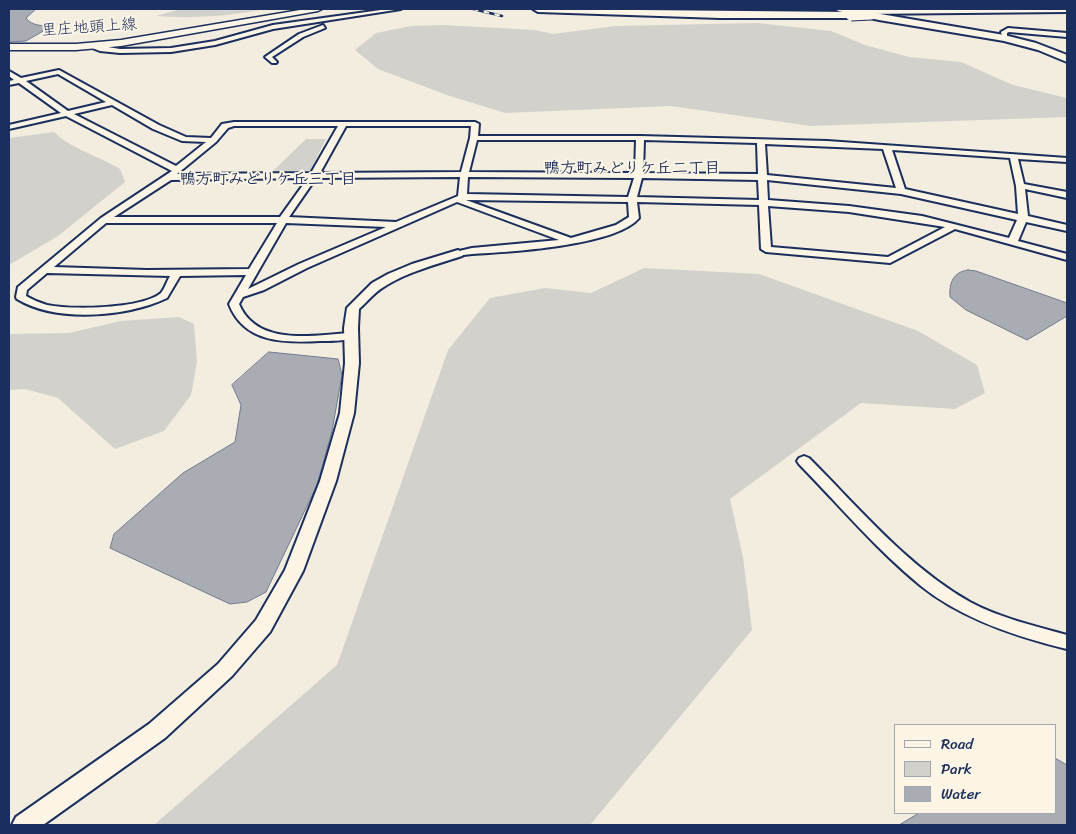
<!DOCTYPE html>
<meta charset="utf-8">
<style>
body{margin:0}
#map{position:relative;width:1076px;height:834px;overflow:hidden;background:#f3ede0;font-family:Sriracha,sans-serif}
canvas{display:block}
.frame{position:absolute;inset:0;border:10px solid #1b2f5e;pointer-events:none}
.legend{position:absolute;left:894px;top:724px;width:162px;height:90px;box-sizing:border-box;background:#fcf5e5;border:1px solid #a2a6af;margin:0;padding:6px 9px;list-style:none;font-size:15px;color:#1b2f5e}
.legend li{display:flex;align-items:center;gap:10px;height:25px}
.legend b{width:25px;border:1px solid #a2a6af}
</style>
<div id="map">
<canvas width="1076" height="834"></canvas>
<div class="frame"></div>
<ul class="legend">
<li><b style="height:6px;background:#fcf5e5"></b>Road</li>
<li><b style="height:14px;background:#d3d1cc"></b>Park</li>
<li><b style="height:14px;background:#a9acb3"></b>Water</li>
</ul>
</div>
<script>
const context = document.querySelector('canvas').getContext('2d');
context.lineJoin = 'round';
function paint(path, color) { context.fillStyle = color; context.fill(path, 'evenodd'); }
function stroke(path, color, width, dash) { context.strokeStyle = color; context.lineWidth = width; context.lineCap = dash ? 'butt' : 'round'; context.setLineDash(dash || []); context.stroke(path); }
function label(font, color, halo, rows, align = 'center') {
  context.font = font + ' Sriracha,"Klee One",sans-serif'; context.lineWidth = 4; context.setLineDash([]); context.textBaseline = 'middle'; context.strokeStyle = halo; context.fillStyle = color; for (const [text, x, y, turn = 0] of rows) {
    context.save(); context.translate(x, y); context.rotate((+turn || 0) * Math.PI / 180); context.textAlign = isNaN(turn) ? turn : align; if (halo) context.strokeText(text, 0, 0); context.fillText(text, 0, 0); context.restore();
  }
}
paint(new Path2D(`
 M180 9H266C230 16 192 19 156 16Z
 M757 23 831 31 865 45 909 57 961 62 1013 85 1067 98V117L811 126 671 106 505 113 447 95 378 69 355 50 376 33 411 26 443 25 535 30 553 34 615 26Z
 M54 132C73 150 97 155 120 169L125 182 58 236 9 265V138Z
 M306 139H326L310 171H273Z
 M644 268 759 274 918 331 977 365 985 393 955 409 861 403 730 499 743 557 752 630 590 825H154L337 665 448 350 490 298 545 288 591 293Z
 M179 317 194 324 197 362 191 395 164 431 115 449 58 398 25 389 9 390V334L69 333 121 321Z`), '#d3d1cc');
const water = new Path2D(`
 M9 9H36L26 18C32 26 43 26 52 26L26 41 9 42Z
 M968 270 976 271 1067 303V316L1027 340 966 310 950 297C949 283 953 272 968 270Z
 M269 352 338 359 342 375 332 431 317 485 266 592 247 602 230 604 110 548 114 534 183 473 235 442 241 405 232 385Z
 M1055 758 1067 765V825H899L919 813H1055Z`);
paint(water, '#a9acb3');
stroke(water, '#707a91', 1);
const minor = new Path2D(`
 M388 9H401L273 29 215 45 171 52 120 53 100 51 87 46 90 44 120 49 171 48 215 41 273 25Z
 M323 25 325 28 303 37 272 57 277 62 276 63H272L265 57 299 34Z
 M1008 28 1067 33V37L1009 32 1007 33V40H1003L1001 32Z
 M59 70 159 125 186 137 211 138 222 124 234 122H475L479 124 478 136H640L827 141 1067 158V162L1018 159 1024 184 1067 192V198L1025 189 1028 216 1067 225V231L1026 222 1018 241 1067 254V260L955 229 890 263 766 252 761 249 759 205 637 202 639 218C616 246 508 252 472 254L455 256V252L472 248 559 240 457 202 307 268 264 290 243 297 239 304C257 347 314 335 351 333L357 336 355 338C344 341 331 341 320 341 284 343 244 343 229 304L246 275 180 276 167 298C127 317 56 323 17 299L16 297 18 287 101 218 172 171 66 116 9 129V125L61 113 19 83 9 85V81L14 80 9 76V71L21 78ZM58 74 106 102 68 111 26 81ZM112 105 153 129 182 141 206 142 176 166 74 114ZM234 126H338L311 173 177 174 216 142 228 128ZM346 126H471L470 138 461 172 320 173ZM477 140H636L635 173 469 172ZM644 140 757 143 758 174 643 173ZM765 144 883 149 896 188 767 175ZM892 150 1010 158 1016 186 1018 214 905 189ZM460 177 458 196 396 222 289 217 316 178ZM468 177 634 178 628 197 467 194ZM308 178 280 217H114L171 180ZM642 178 758 180 759 200 637 197ZM767 180 901 194 1017 220 1009 238 922 216 849 206 768 200ZM466 200 628 202 629 217 616 225 571 238ZM768 206 849 212 945 227 888 257 771 247ZM106 223H277L249 269 147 270 54 267ZM286 223 386 227 299 264 248 289ZM47 273 170 276C167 281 165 288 161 293 142 309 71 310 47 305 40 303 33 300 26 296L27 290Z
 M804 456 809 458C859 508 908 567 970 602 1000 618 1035 626 1067 635V649C1017 637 962 619 921 586 877 550 839 505 799 464L797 461 799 458Z`);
const tertiary = new Path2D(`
 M458 250 464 254 462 256C435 265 406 272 382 288 374 293 367 302 359 309L358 328 359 363 354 413 336 481 303 571 270 632 232 676 165 738 43 825H12L16 817 149 724 218 664 256 620 285 570 320 481 340 413 345 363 344 328 347 308 372 283 388 274 412 264Z`);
const secondary = new Path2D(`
 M306 9H322L318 11 121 46 76 50H9V44H76L121 40Z`);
const primary = new Path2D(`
 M836 9H851L1004 35 1036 43 1062 53 1067 55V62L1038 50 1004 41 879 20 838 11Z`);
const motorway = new Path2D(`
 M533 9 851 12 856 15 851 18H720L538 12Z
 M857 9H1067V12L861 14 856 11Z`);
stroke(minor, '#1b2f5e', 4);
stroke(tertiary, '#1b2f5e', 4);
stroke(secondary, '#1b2f5e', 3);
stroke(primary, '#1b2f5e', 4);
stroke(motorway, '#1b2f5e', 4);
paint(minor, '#fcf5e5');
paint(tertiary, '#fcf5e5');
paint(secondary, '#fcf5e5');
paint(primary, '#fcf5e5');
paint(motorway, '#fcf5e5');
const rail = new Path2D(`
 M473 9 502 16`);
stroke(rail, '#1b2f5e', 2.5);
stroke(rail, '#fcf5e5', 2, [5.5]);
const motorwayBridge = new Path2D(`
 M851 15 871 14`);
stroke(motorwayBridge, '#1b2f5e', 13, []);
stroke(motorwayBridge, '#fcf5e5', 11);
label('16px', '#1b2f5e', '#fcf5e5', [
 ["里庄地頭上線",89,28,-4]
]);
label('bold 16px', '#1b2f5e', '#fcf5e5', [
 ["鴨方町みどりケ丘二丁目",632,169],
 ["鴨方町みどりケ丘三丁目",268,180]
]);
</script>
